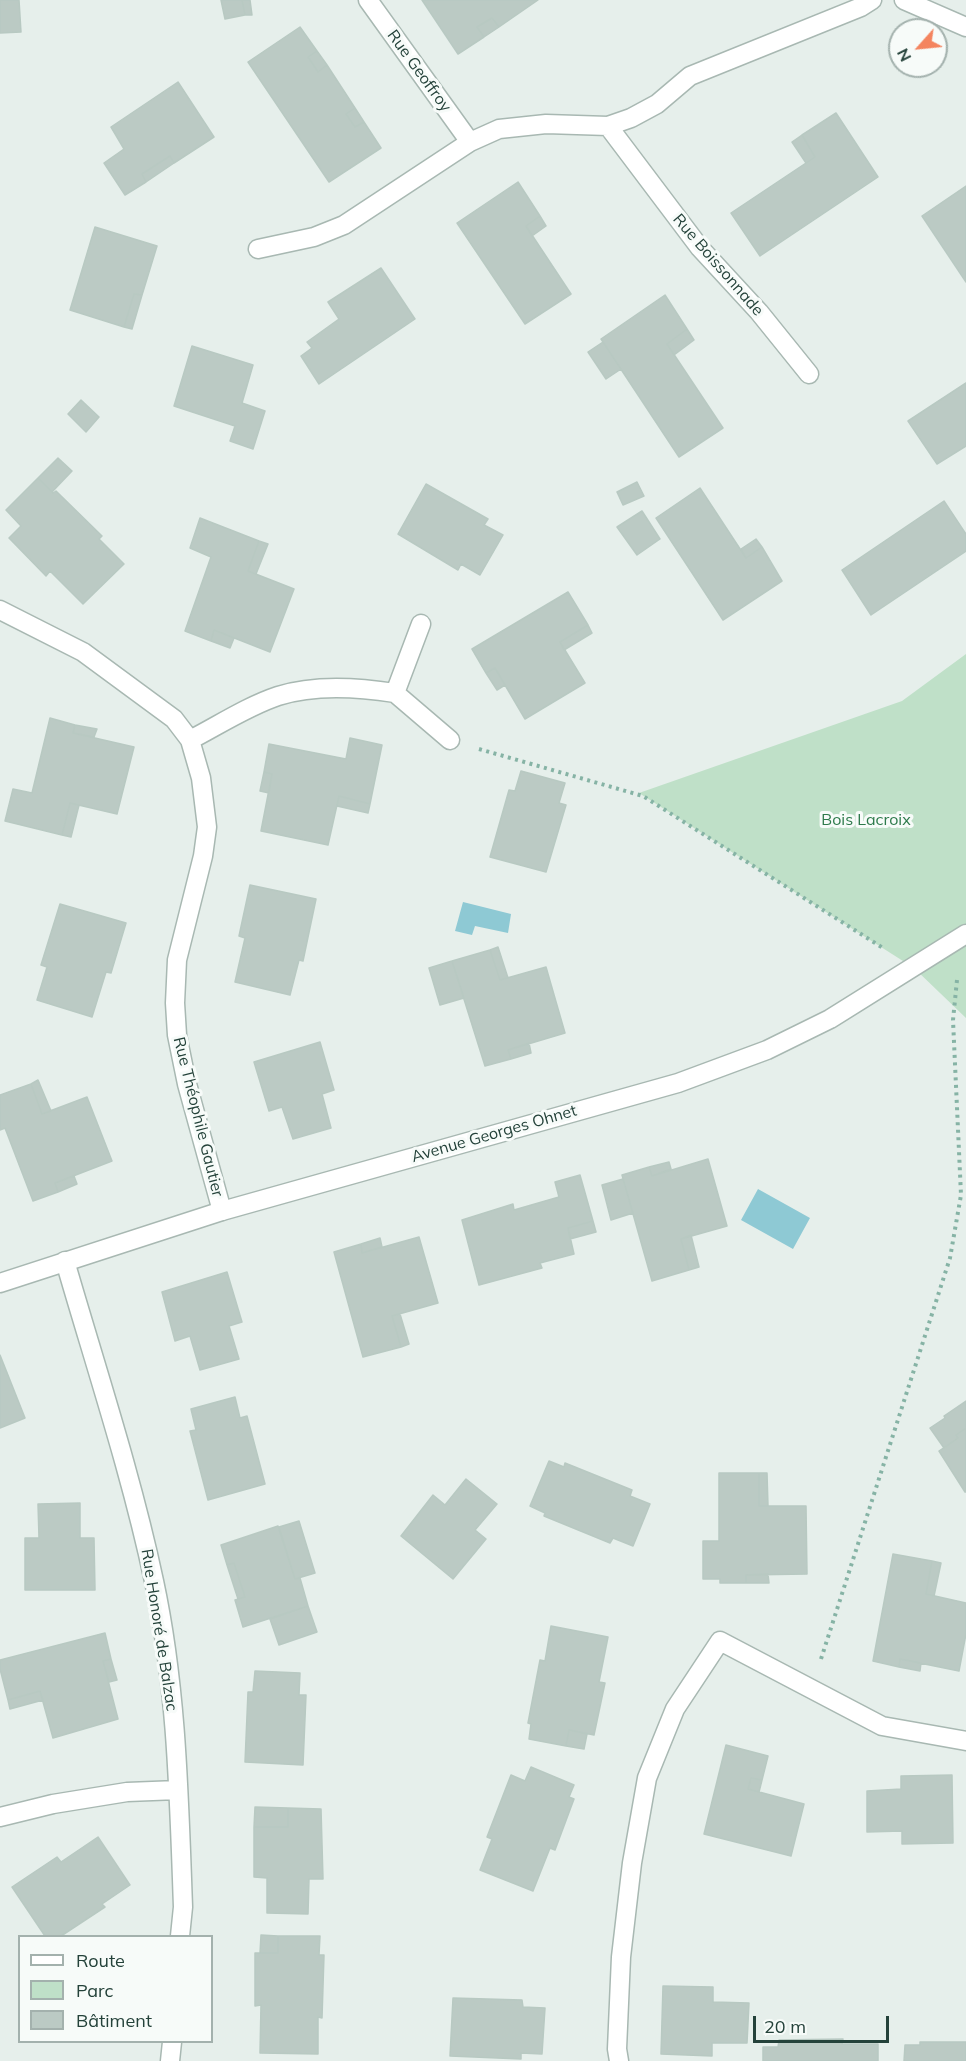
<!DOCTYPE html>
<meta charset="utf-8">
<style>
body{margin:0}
#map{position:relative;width:966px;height:2061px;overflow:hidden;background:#e6efeb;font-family:Mulish,sans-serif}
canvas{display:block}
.legend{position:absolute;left:18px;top:1935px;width:195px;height:108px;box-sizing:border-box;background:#f7fbf9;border:2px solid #a3b1ad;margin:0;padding:8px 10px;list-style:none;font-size:18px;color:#24423a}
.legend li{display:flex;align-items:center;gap:12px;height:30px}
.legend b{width:30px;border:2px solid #a3b1ad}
.north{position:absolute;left:888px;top:18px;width:60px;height:60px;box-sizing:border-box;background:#f7fbf9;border:2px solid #a3b1ad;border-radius:50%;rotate:243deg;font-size:16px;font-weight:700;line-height:24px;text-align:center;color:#24423a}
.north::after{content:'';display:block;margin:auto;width:21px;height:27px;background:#f4845f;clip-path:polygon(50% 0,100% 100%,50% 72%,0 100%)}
.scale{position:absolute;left:753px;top:2016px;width:136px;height:27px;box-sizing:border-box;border:3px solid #24423a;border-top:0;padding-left:8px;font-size:18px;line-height:21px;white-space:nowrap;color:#24423a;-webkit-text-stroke:4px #f7fbf9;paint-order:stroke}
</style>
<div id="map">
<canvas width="966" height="2061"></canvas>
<ul class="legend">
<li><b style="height:8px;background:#fff"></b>Route</li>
<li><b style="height:16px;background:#bfe0c8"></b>Parc</li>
<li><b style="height:16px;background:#bbcac4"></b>Bâtiment</li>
</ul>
<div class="north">N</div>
<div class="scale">20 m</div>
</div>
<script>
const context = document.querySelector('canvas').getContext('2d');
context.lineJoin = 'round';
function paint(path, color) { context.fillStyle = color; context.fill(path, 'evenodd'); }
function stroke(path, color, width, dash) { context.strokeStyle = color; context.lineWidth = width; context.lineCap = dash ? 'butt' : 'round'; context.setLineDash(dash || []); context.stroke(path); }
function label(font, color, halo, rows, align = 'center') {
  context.font = font + ' Mulish,sans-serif'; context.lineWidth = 6; context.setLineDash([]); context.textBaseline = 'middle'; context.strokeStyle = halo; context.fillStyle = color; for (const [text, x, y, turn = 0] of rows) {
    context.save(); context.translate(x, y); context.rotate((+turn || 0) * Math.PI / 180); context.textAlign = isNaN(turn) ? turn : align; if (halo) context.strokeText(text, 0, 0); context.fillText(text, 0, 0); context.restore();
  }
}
paint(new Path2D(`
 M966 654V1018L914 968 639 793 902 701Z`), '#bfe0c8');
paint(new Path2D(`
 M463 902 511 914 508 933 475 926 472 935 455 931Z
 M758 1189 810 1218 793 1249 741 1220Z`), '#8ec9d4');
const building = new Path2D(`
 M0 0H19L21 32 0 33Z
 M221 0H242L245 15 225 19Z
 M242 0H250L252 15H245Z
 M422 0H538L499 27 492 18 477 27 484 37 458 54Z
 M492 18 499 27 484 37 477 27Z
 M300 27 317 51 308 57 318 72 327 65 355 108 346 114 355 127 364 122 381 148 329 182 248 62Z
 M317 51 327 65 318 72 308 57Z
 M178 82 214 137 174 163 170 156 142 174 146 182 125 195 104 163 124 149 111 127Z
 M355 108 364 122 355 127 346 114Z
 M836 113 878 177 760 256 731 213 815 157 802 135Z
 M802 135 815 157 806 163 792 142Z
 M170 156 174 163 146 182 142 174Z
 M518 182 540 216 526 226 571 294 525 324 457 223Z
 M966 186V282L922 216Z
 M540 216 546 226 532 236 526 226Z
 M95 227 157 246 142 295 134 294 124 327 70 310Z
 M381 268 415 319 319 384 301 356 312 348 307 342 339 319 328 302Z
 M134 294 142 295 132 329 124 327Z
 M665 295 687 329 667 344 723 428 679 457 601 339Z
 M687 329 694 340 674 355 667 344Z
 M603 342 621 369 606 379 588 352Z
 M192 346 253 365 242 403 265 411 253 449 230 441 235 426 174 406Z
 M966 383V446L937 464 908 421Z
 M81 400 99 417 86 432 68 414Z
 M58 458 72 471 52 492 38 478Z
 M38 478 53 493 56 491 102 536 99 539 124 564 83 604 50 571 46 576 9 538 21 526 6 510Z
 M637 482 644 496 623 505 617 492Z
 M426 484 488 519 484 525 503 535 480 575 461 564 458 570 398 534Z
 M700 488 746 558 762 547 782 581 723 620 656 518Z
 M944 501 966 534V551L871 615 842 570Z
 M642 511 660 539 637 555 617 527Z
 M200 518 259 541 248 571 294 589 270 652 214 630 211 641 185 631 211 557 190 548Z
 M756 539 762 547 746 558 741 549Z
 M259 541 268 544 256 574 248 571Z
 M568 592 588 625 560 642 585 683 525 719 495 668 486 673 472 649Z
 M588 625 592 633 564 650 560 642Z
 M214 630 234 638 230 648 211 641Z
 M495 668 505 685 497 690 486 673Z
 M50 718 75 725 73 733 134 747 117 814 70 803 62 835 5 821 13 789 32 793Z
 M75 725 97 729 94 737 73 733Z
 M350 738 382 745 370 804 339 796 328 845 261 831 272 774 264 772 269 744 346 759Z
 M521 771 565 783 559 803 566 805 546 872 490 857 509 790 515 791Z
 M264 772 272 774 269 793 260 791Z
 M339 796 370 804 368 813 337 806Z
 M70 803 79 805 71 837 62 835Z
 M250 885 316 899 303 961 299 960 290 995 235 982 245 938 239 936Z
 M60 904 126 923 111 973 106 972 92 1017 37 1000 47 967 41 965Z
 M498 947 508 978 500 980 490 950Z
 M490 950 500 980 546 967 565 1033 508 1050 511 1059 485 1066 452 961Z
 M452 961 464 998 440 1005 429 968Z
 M320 1042 334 1090 322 1094 331 1128 293 1139 282 1107 269 1111 254 1062Z
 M529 1043 531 1053 511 1059 508 1050Z
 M38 1080 51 1111 42 1114 31 1084Z
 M31 1084 42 1114 87 1097 112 1161 55 1183 58 1192 33 1201 5 1128 0 1130V1095Z
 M708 1159 727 1226 681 1239 689 1270 652 1281 622 1175 649 1167 652 1176Z
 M669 1162 671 1169 652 1176 649 1167Z
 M580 1175 593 1221 568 1228 574 1254 540 1263 542 1268 479 1285 462 1220 513 1204 514 1210 559 1197 555 1182Z
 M74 1176 77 1184 58 1192 55 1183Z
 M623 1179 633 1213 611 1220 602 1185Z
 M593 1221 596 1232 570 1239 568 1228Z
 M691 1235 699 1267 689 1270 681 1239Z
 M419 1237 438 1303 392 1316 401 1347 363 1357 334 1252 361 1244 362 1253Z
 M380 1238 382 1247 362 1253 361 1244Z
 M227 1272 242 1322 229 1326 239 1359 200 1370 190 1336 175 1341 162 1292Z
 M400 1314 409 1344 401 1347 392 1316Z
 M0 1355 25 1418 0 1428Z
 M235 1397 240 1418 247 1416 265 1484 208 1500 190 1431 196 1430 191 1409Z
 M966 1401V1428L956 1435 958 1438 944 1448 930 1428 945 1418 944 1416Z
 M966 1428V1492H965L939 1451 958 1438 956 1435Z
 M549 1461 564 1467 565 1463 632 1490 630 1496 650 1504 633 1546 613 1538 610 1543 544 1516 545 1513 530 1506Z
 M719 1473H759V1506H806L807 1574 746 1575V1583H720V1579H703V1541H719Z
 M759 1473H767L768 1506H759Z
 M466 1479 497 1504 475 1530 486 1539 453 1579 401 1536 433 1495 445 1505Z
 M80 1503V1538H94L95 1590H25V1538H39L38 1504Z
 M299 1521 315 1573 295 1579 279 1527Z
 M278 1526 295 1579 300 1578 308 1606 243 1627 235 1600 245 1597 234 1563 227 1565 221 1545Z
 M893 1554 932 1561 926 1594 966 1603V1634L959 1671 900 1659 899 1667 873 1661Z
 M932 1561 941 1563 934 1596 926 1594Z
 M234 1563 245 1597 238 1599 227 1565Z
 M768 1574 769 1583H746V1575Z
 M308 1606 317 1632 279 1645 270 1619Z
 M551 1626 608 1637 599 1682 605 1683 594 1735 569 1730 566 1746 529 1739 531 1724 528 1723 540 1660 545 1661Z
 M105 1633 111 1659 103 1661 118 1719 53 1738 40 1691 8 1700 0 1669V1660Z
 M111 1659 117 1680 109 1682 103 1661Z
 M900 1659 921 1663 920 1671 899 1667Z
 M255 1671 300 1673 299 1695H306L303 1765 245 1762 248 1692H253Z
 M40 1691 43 1700 10 1709 8 1700Z
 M569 1730 587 1734 584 1749 566 1746Z
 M726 1745 768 1756 762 1780 751 1778 748 1789 804 1804 791 1856 704 1834Z
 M531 1767 574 1785 569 1797 574 1799 555 1850 550 1848 533 1891 480 1870 492 1839 487 1837 511 1775 525 1781Z
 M952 1775 953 1843 902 1844V1831L867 1832V1791L901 1789V1776Z
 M751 1778 762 1780 759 1792 748 1789Z
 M255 1807 288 1808V1827H254Z
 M288 1808 321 1809 323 1879H309L308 1914 267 1913V1878L254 1877V1827H288Z
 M98 1837 130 1885 102 1904 105 1907 61 1936H45L12 1887 57 1857 61 1862Z
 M261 1935 278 1936V1953H260Z
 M278 1936H320L319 1955H324L322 2018 318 2017V2054L260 2053 261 2005 255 2006V1953H278Z
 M663 1986 713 1987V2002L749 2003 747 2043H712V2056L661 2054Z
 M453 1998 522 2000 523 2007 545 2008 542 2054 521 2053V2059L450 2056Z
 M843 2039 842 2044H878V2061H763V2047H778L779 2040Z
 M920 2042H966V2061H904L905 2045H920Z`);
paint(building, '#bbcac4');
stroke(building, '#b8c9c2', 1.5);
const minor = new Path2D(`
 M368 0 470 142
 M608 126 700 248 759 312 809 374
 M258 249 314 237 344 225 470 142 499 129 546 124 608 126 631 118 657 104 690 76 861 7 872 0
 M0 610 83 652 174 719 190 740 201 778 207 827 203 856 177 960 175 1003 177 1035 187 1084 222 1211
 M421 624 395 693 450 740
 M190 740C219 725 248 706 278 696 315 684 357 687 395 693
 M65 1261C96 1368 131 1473 154 1581 177 1688 179 1798 183 1907L180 1936
 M0 1817 53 1804 127 1792 178 1790
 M170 2061 172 2042
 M619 2061 617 2049 621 1957 632 1863 647 1778 675 1709 720 1641 882 1726 966 1741`);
const tertiary = new Path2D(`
 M904 0 966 27
 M0 1283 222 1211 678 1083 767 1050 830 1019 966 934`);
stroke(minor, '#a8b8b2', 21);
stroke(tertiary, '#a8b8b2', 21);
stroke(new Path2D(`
 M479 749 643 796 883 948
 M821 1659 950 1258 961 1195 953 1020 957 980`), '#86b3a5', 4, [3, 4.5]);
stroke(minor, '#fff', 18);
stroke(tertiary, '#fff', 18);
label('16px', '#24423a', '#f7fbf9', [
 ["Rue Geoffroy",419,71,54],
 ["Rue Boissonnade",718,265,49],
 ["Rue Théophile Gautier",198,1117,76],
 ["Avenue Georges Ohnet",494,1134,-16],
 ["Rue Honoré de Balzac",159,1630,81]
]);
label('16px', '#2d7a4b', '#f7fbf9', [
 ["Bois Lacroix",866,820]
]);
</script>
